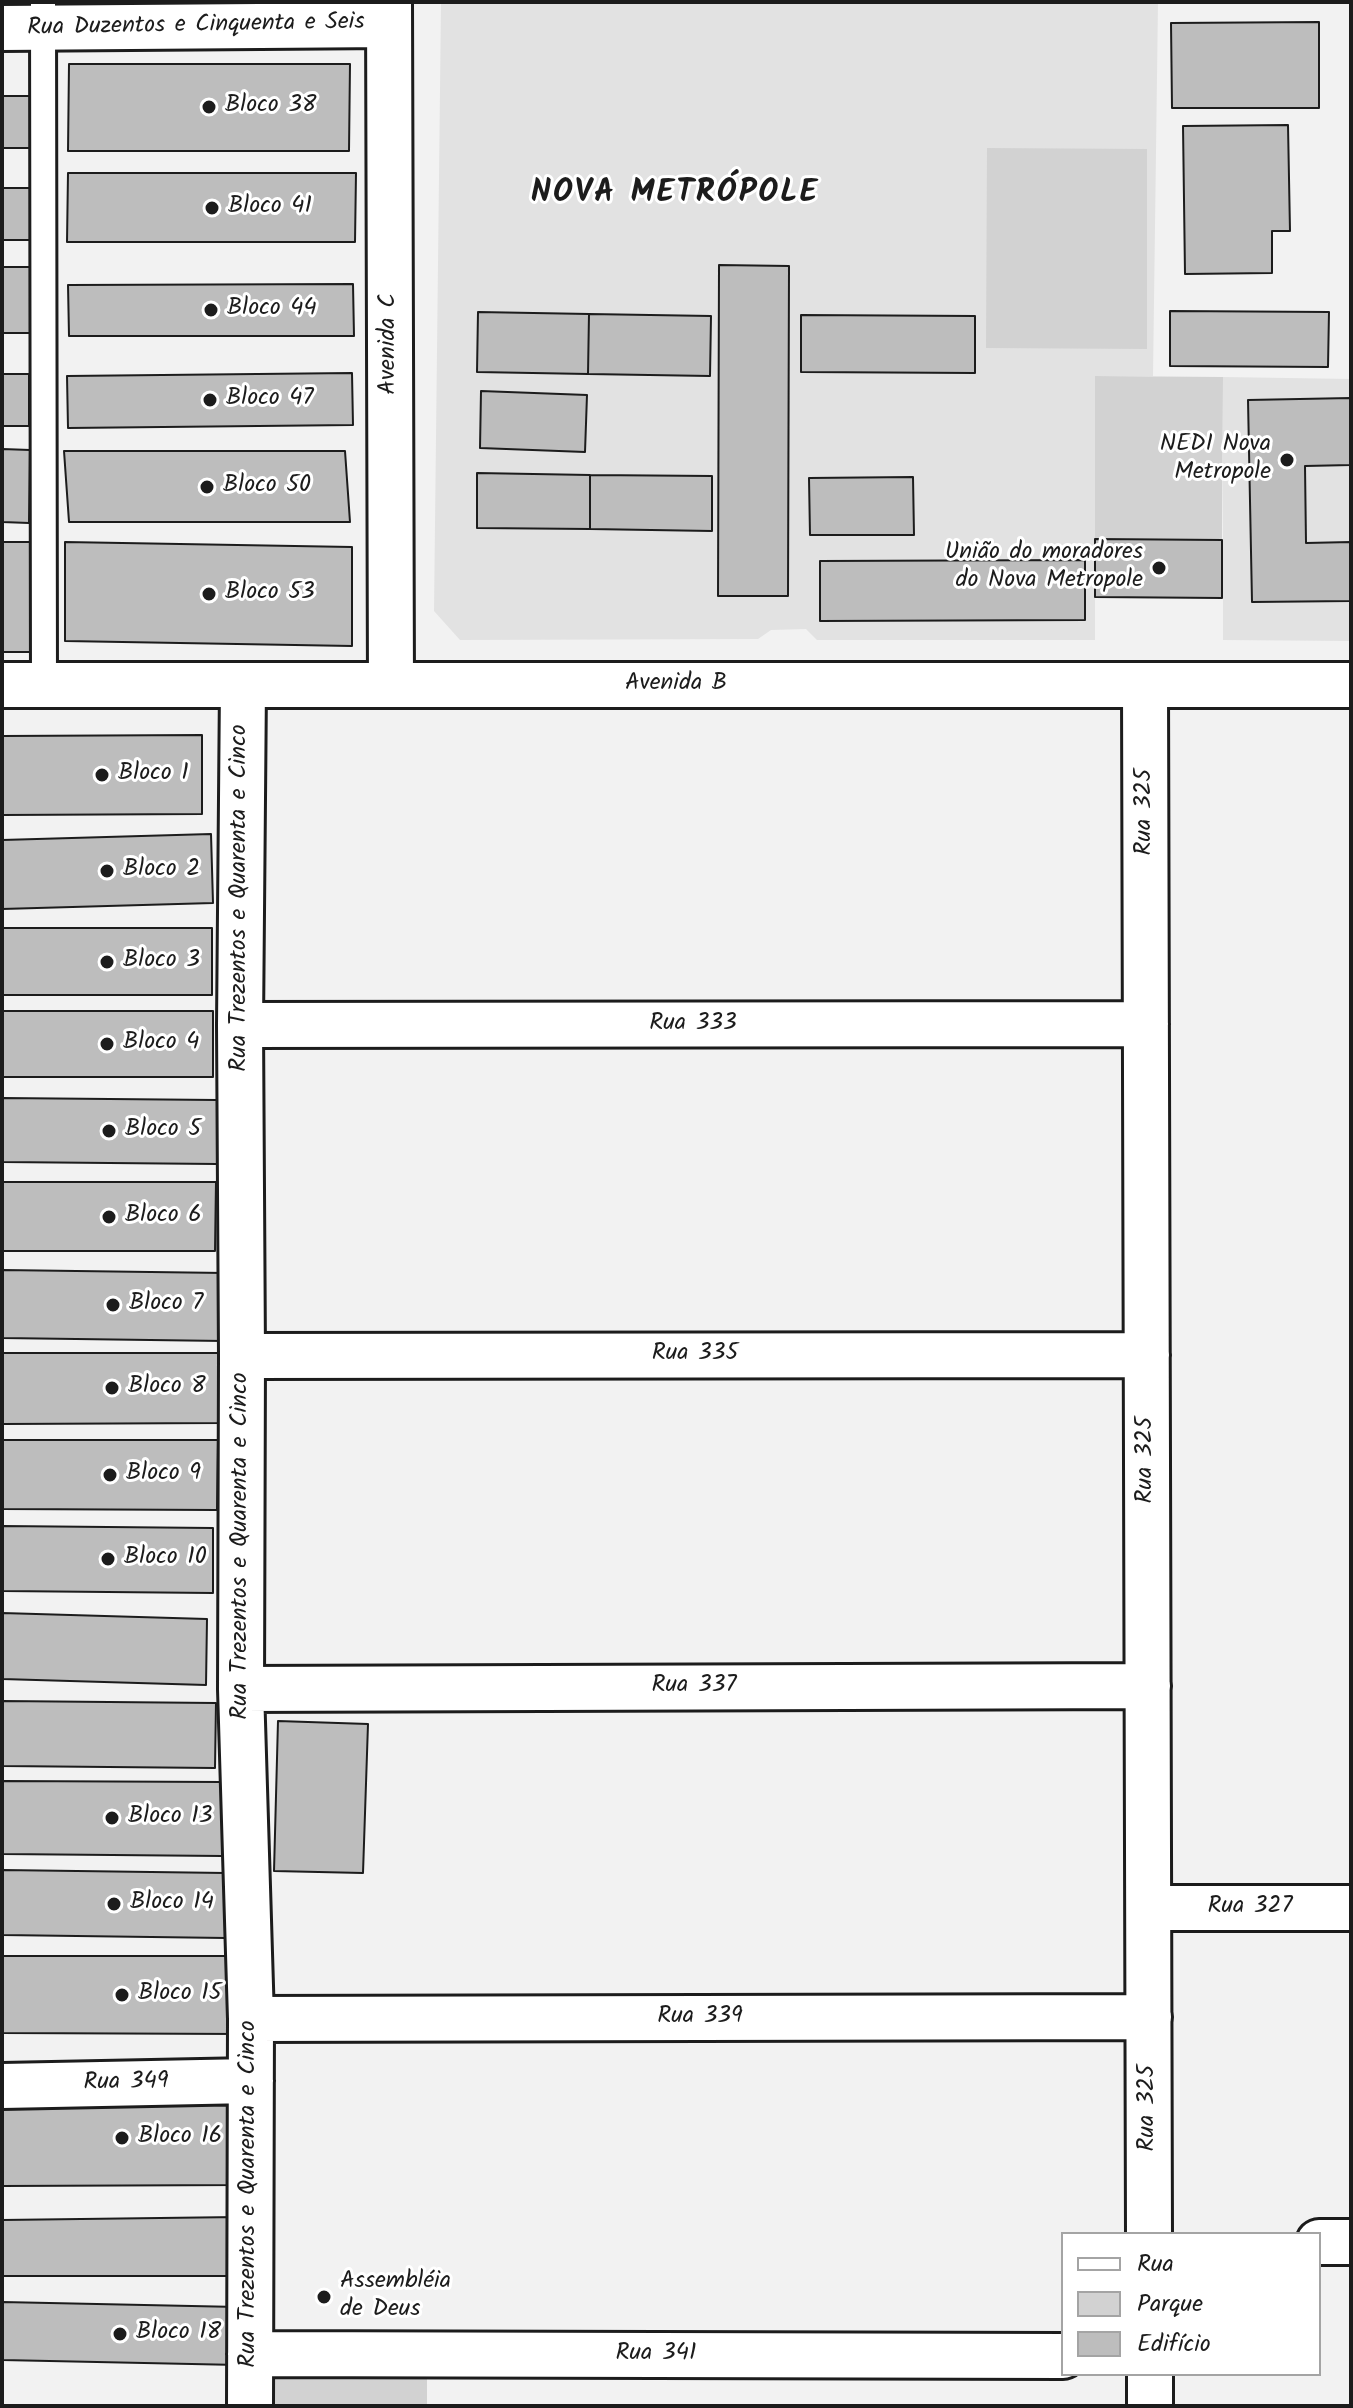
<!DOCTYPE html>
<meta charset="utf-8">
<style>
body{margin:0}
#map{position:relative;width:1353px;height:2408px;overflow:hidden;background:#f2f2f2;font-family:Kalam,sans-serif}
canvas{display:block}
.frame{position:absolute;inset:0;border:4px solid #1c1c1c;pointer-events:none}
.legend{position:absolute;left:1061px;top:2232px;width:260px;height:144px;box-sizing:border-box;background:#fff;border:2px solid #a4a4a4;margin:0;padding:10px 14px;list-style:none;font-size:24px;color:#1c1c1c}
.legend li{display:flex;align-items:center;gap:16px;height:40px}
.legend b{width:40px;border:2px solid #a4a4a4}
</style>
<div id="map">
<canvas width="1353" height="2408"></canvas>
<div class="frame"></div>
<ul class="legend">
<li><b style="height:10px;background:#fff"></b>Rua</li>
<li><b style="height:22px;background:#d2d2d2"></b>Parque</li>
<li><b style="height:22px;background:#bdbdbd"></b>Edifício</li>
</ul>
</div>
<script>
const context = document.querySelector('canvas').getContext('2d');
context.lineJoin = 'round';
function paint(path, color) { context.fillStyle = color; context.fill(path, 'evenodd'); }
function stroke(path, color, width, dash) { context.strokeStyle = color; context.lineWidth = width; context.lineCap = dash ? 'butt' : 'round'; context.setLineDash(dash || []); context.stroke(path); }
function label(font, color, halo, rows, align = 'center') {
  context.font = font + ' Kalam,sans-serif'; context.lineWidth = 6; context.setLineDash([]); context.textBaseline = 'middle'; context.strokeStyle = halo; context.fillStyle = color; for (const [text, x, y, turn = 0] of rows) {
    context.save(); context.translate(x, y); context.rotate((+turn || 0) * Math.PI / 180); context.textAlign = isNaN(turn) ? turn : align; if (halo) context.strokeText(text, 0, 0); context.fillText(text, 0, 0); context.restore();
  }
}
paint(new Path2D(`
 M1158 2 1153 376H1095V640H817L806 629 771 630 758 639 460 640 434 611 441 3Z
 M1223 377 1351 379V641L1223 640Z`), '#e2e2e2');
paint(new Path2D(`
 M987 148 1147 149V349L986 348Z
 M1095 376 1223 377 1222 540 1095 539Z
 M273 2375 427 2377V2406H273Z`), '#d2d2d2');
const building = new Path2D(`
 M1319 22V108H1172L1171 23Z
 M69 64H350L349 151H68Z
 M2 96H30V148H2Z
 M1288 125 1290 231H1272V273L1185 274 1183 126Z
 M68 173H356L355 242H67Z
 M2 188H33V240H2Z
 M719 265 789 266 788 596H718Z
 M2 267H32V333H2Z
 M353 284 354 336H69L68 285Z
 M1170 311 1329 312 1328 367 1170 366Z
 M478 312 589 314 588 374 477 372Z
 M589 314 711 316 710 376 588 374Z
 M801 315 975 316V373L801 372Z
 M352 373 353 425 68 428 67 376Z
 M2 374H29V426H2Z
 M481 391 587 395 585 452 480 448Z
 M1351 398V465L1305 466 1306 543 1351 542V601L1252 602 1248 400Z
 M2 449 30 450 29 523 2 522Z
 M64 451H345L350 522H69Z
 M477 473 590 475V529L477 528Z
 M590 475 712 476V531L590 529Z
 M913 477 914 535H810L809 478Z
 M1095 539 1222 540V598L1095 597Z
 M2 542H31V652H2Z
 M65 542 352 547V646L65 641Z
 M1085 560V620L820 621V561Z
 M202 735V814L2 815V736Z
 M211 834 213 903 2 909V840Z
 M2 928H212V995H2Z
 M2 1011H213V1077H2Z
 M2 1098 217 1100V1164L2 1162Z
 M2 1182H216L215 1251H2Z
 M2 1270 225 1273 224 1341 2 1338Z
 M2 1353H223V1423L2 1424Z
 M2 1440H218L217 1510 2 1509Z
 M2 1526 213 1528V1593L2 1591Z
 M2 1613 207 1619 206 1685 2 1679Z
 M2 1701 216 1703 215 1768 2 1766Z
 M278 1721 368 1724 363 1873 274 1871Z
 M2 1781 222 1782V1856L2 1854Z
 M2 1870 226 1873V1938L2 1935Z
 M2 1956H241V2034L2 2033Z
 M242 2086 243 2185 2 2186V2091Z
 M239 2217 238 2276H2V2220Z
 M2 2302 239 2307V2365L2 2360Z`);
paint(building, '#bdbdbd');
stroke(building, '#1c1c1c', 2);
const lane = new Path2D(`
 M43 2 44 685`);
const street = new Path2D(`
 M389 2 391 685
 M2 28 389 25
 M243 685 240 1025 242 1356 241 1689 251 2019 250 2406
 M1145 686 1149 2234
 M240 1025 1146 1024
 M242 1356 1147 1355
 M241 1689 1148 1686
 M1149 1908H1351
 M251 2019 1149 2017
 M2 2086 251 2081
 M1319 2242H1351
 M250 2354 1063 2356
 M1150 2374V2406`);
const secondary = new Path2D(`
 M2 685H1351`);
stroke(lane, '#1c1c1c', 30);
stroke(street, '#1c1c1c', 50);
stroke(secondary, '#1c1c1c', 50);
stroke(lane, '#fff', 24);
stroke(street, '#fff', 44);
stroke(secondary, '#fff', 44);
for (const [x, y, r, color] of [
 [209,107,8,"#1c1c1c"],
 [212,208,8,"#1c1c1c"],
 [211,310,8,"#1c1c1c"],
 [210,400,8,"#1c1c1c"],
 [1287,460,8,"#1c1c1c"],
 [207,487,8,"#1c1c1c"],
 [1159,568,8,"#1c1c1c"],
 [209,594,8,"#1c1c1c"],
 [102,775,8,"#1c1c1c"],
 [107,871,8,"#1c1c1c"],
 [107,962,8,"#1c1c1c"],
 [107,1044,8,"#1c1c1c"],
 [109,1131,8,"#1c1c1c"],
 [109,1217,8,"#1c1c1c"],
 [113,1305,8,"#1c1c1c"],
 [112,1388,8,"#1c1c1c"],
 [110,1475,8,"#1c1c1c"],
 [108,1559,8,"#1c1c1c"],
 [112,1818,8,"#1c1c1c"],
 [114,1904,8,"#1c1c1c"],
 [122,1995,8,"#1c1c1c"],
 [122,2138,8,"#1c1c1c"],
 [324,2297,8,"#1c1c1c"],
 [120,2334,8,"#1c1c1c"]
]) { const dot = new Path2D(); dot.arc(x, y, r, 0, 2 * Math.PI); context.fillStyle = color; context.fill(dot); stroke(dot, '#fff', 3); }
label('24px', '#1c1c1c', '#fff', [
 ["Rua Duzentos e Cinquenta e Seis",196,27,-1],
 ["Avenida C",390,344,-90],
 ["Avenida B",676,685],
 ["Rua 325",1146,812,-90],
 ["Rua Trezentos e Quarenta e Cinco",241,898,-90],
 ["Rua 333",693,1025],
 ["Rua 335",695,1355],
 ["Rua 325",1147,1460,-90],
 ["Rua Trezentos e Quarenta e Cinco",242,1546,-90],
 ["Rua 337",694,1687],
 ["Rua 327",1250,1908],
 ["Rua 339",700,2018],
 ["Rua 349",126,2084,-1],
 ["Rua 325",1149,2108,-90],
 ["Rua Trezentos e Quarenta e Cinco",250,2194,-90],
 ["Rua 341",656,2355]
]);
label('24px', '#1c1c1c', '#fff', [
 ["Bloco 38",225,107],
 ["Bloco 41",228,208],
 ["Bloco 44",227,310],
 ["Bloco 47",226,400],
 ["NEDI Nova",1271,446,"right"],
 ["Metropole",1271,474,"right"],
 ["Bloco 50",223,487],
 ["União do moradores",1143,554,"right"],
 ["do Nova Metropole",1143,582,"right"],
 ["Bloco 53",225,594],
 ["Bloco 1",118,775],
 ["Bloco 2",123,871],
 ["Bloco 3",123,962],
 ["Bloco 4",123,1044],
 ["Bloco 5",125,1131],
 ["Bloco 6",125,1217],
 ["Bloco 7",129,1305],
 ["Bloco 8",128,1388],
 ["Bloco 9",126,1475],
 ["Bloco 10",124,1559],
 ["Bloco 13",128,1818],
 ["Bloco 14",130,1904],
 ["Bloco 15",138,1995],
 ["Bloco 16",138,2138],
 ["Assembléia",340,2283],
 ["de Deus",340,2311],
 ["Bloco 18",136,2334]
], 'left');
context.letterSpacing = '2px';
label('bold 32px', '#1c1c1c', '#fff', [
 ["NOVA METRÓPOLE",675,196]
]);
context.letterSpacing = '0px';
</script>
